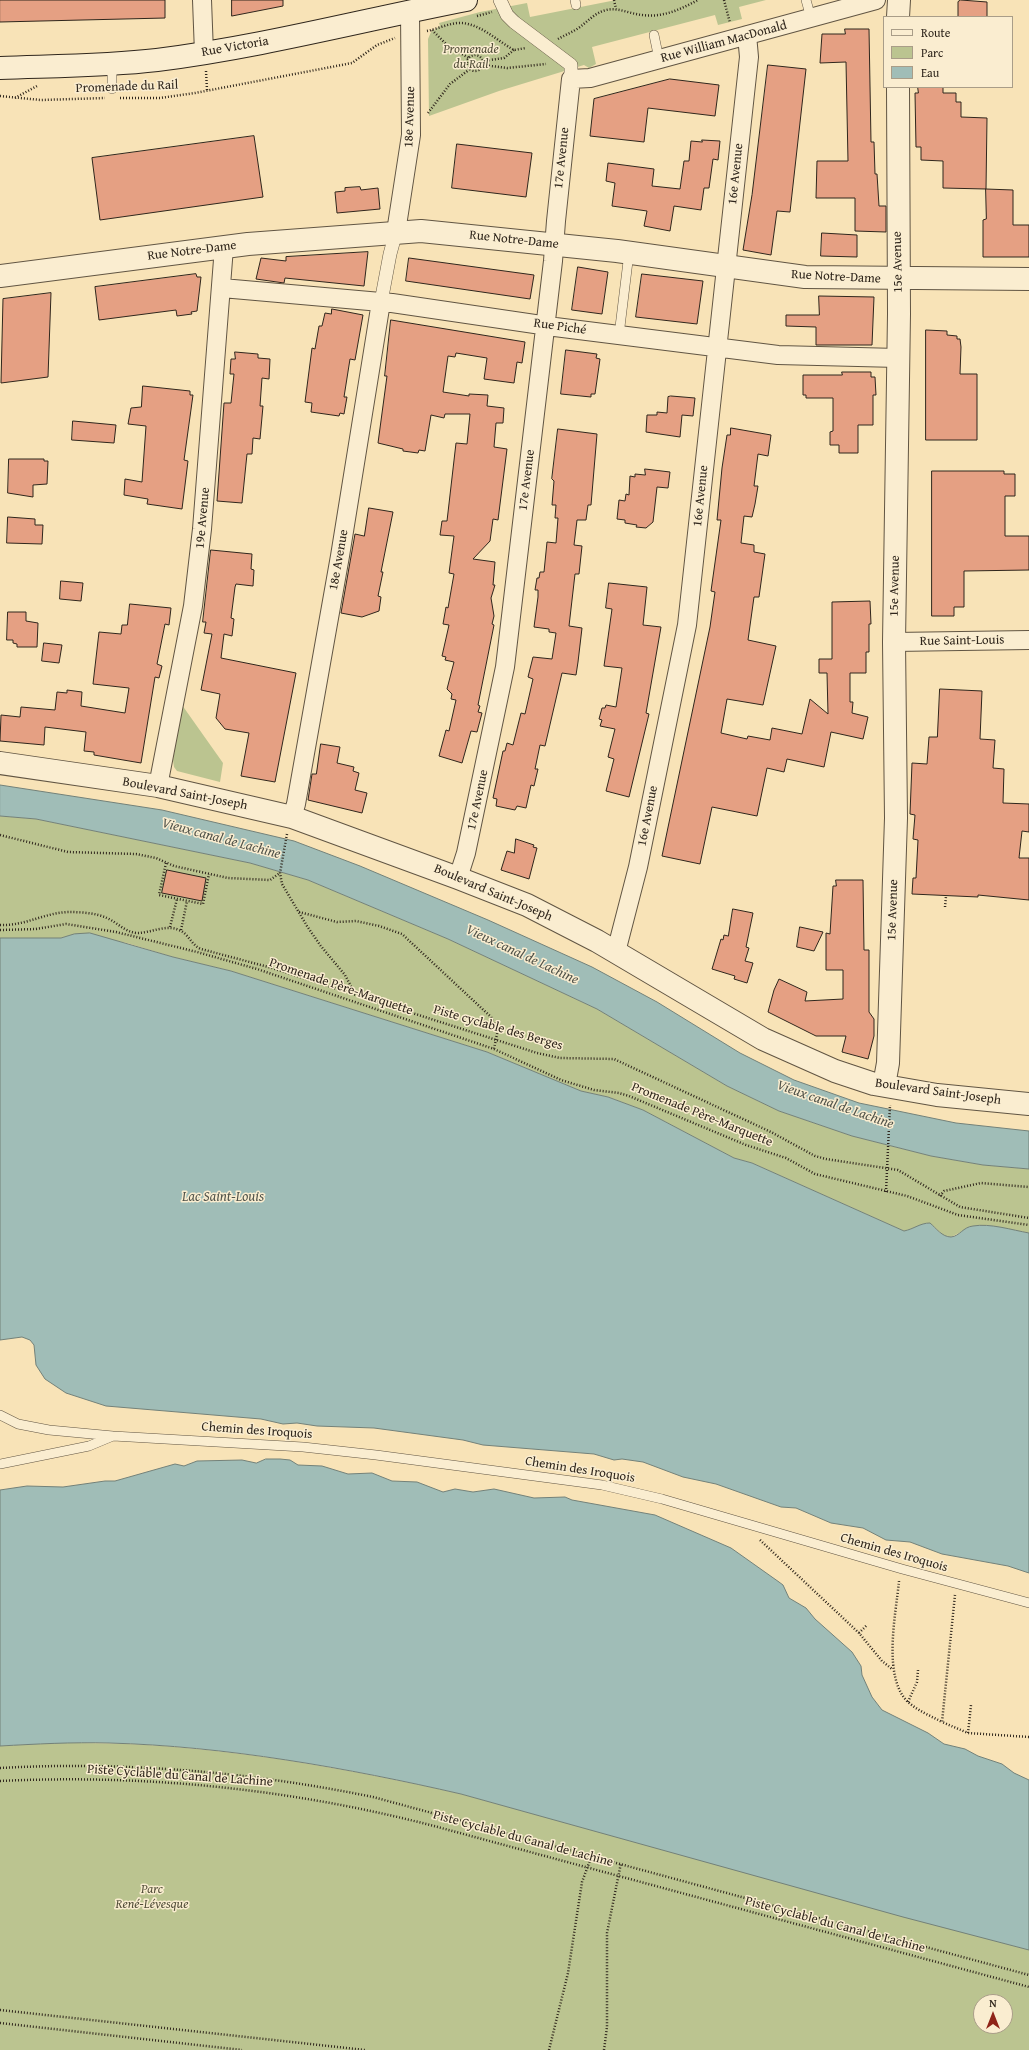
<!DOCTYPE html>
<meta charset="utf-8">
<style>
body{margin:0}
#map{position:relative;width:1029px;height:2050px;overflow:hidden;background:#f8e3b7;font-family:"Gentium Book Plus",serif}
canvas{display:block}
.legend{position:absolute;left:883px;top:16px;width:130px;height:72px;box-sizing:border-box;background:#faedd0;border:1px solid #a99d88;margin:0;padding:5px 7px;list-style:none;font-size:12px;color:#2f261c}
.legend li{display:flex;align-items:center;gap:8px;height:20px}
.legend b{width:20px;border:1px solid #a99d88}
.north{position:absolute;left:973px;top:1994px;width:40px;height:40px;box-sizing:border-box;background:#faedd0;border:1px solid #a99d88;border-radius:50%;rotate:0deg;font-size:11px;font-weight:700;line-height:16px;text-align:center;color:#2f261c}
.north::after{content:'';display:block;margin:auto;width:14px;height:18px;background:#8f2418;clip-path:polygon(50% 0,100% 100%,50% 72%,0 100%)}
</style>
<div id="map">
<canvas width="1029" height="2050"></canvas>
<ul class="legend">
<li><b style="height:5px;background:#faedd0"></b>Route</li>
<li><b style="height:11px;background:#bbc490"></b>Parc</li>
<li><b style="height:11px;background:#a0bdb7"></b>Eau</li>
</ul>
<div class="north">N</div>
</div>
<script>
const context = document.querySelector('canvas').getContext('2d');
context.lineJoin = 'round';
function paint(path, color) { context.fillStyle = color; context.fill(path, 'evenodd'); }
function stroke(path, color, width, dash) { context.strokeStyle = color; context.lineWidth = width; context.lineCap = dash ? 'butt' : 'round'; context.setLineDash(dash || []); context.stroke(path); }
function label(font, color, halo, rows, align = 'center') {
  context.font = font + ' "Gentium Book Plus",serif'; context.lineWidth = 3; context.setLineDash([]); context.textBaseline = 'middle'; context.strokeStyle = halo; context.fillStyle = color; for (const [text, x, y, turn = 0] of rows) {
    context.save(); context.translate(x, y); context.rotate((+turn || 0) * Math.PI / 180); context.textAlign = isNaN(turn) ? turn : align; if (halo) context.strokeText(text, 0, 0); context.fillText(text, 0, 0); context.restore();
  }
}
paint(new Path2D(`
 M616 0H766L739 7 742 19 718 25 715 15 592 47 596 64 589 68 584 65 499 91 429 116 428 39 431 32 440 26 439 23 480 12 527 3 530 17Z
 M182 705 223 763 220 782 177 771 174 767 173 760Z
 M0 816 36 819 250 863 308 880 448 939 597 1009 727 1086 779 1111 852 1136 931 1156 983 1165 1029 1169V1233L973 1226 951 1237 944 1236 930 1223C919 1225 913 1229 904 1231L752 1163 734 1158 643 1110 608 1097 581 1091 487 1052 231 971 173 957 127 943 75 934 61 938H0Z
 M46 1743C90 1743 133 1743 176 1747 272 1755 368 1773 461 1794L1029 1950V2050H0V1746ZM981 2002H1005V2026H981Z`), '#bbc490');
const water = new Path2D(`
 M0 785 162 810 294 841 360 866 488 920 592 967 657 1002 740 1053 794 1080 859 1103 956 1123 1029 1131V1169L983 1165 931 1156 852 1136 779 1111 727 1086 597 1009 448 939 308 880 250 863 36 819 0 816Z
 M90 933 173 957 231 971 487 1052 581 1091 608 1097 643 1110 734 1158 752 1163 904 1231C914 1229 920 1223 930 1223 936 1228 942 1237 951 1237 960 1236 963 1227 973 1226 990 1223 1012 1230 1029 1233V1573L1008 1566 942 1554 910 1542 886 1540 863 1528 831 1523 796 1508 781 1507 716 1484 683 1477 643 1462 622 1459 614 1460 594 1454 483 1445 463 1440 374 1428 317 1426 297 1423 283 1424 261 1419 106 1406 66 1393 45 1379 36 1365 34 1345 30 1340 22 1337 0 1340V938H61L74 934Z
 M266 1459H280L290 1460 298 1465 322 1466 348 1474 372 1473 392 1481 417 1482 443 1492 455 1489 473 1492 494 1489 534 1498 565 1497 572 1500 655 1515 731 1548 779 1582 783 1585 789 1598 806 1608 815 1619 852 1652 861 1666 862 1675 872 1697 882 1710 928 1733 944 1744 965 1749 978 1756 1002 1764 1014 1773 1029 1780V1950L903 1917 461 1794C348 1768 224 1746 109 1743 72 1742 36 1744 0 1746V1490L27 1486 63 1487 105 1481H115L175 1464 184 1466 197 1461 242 1460 256 1463Z`);
paint(water, '#a0bdb7');
stroke(water, '#738179', 1);
const building = new Path2D(`
 M0 0H165V18L0 22Z
 M232 0H283V6L232 16Z
 M961 0 987 2V17H958V2Z
 M845 29H869L871 142H874L875 174H877L879 206H886V232L855 231V198H816L817 161H848L846 62 820 63 822 34H845Z
 M768 65 806 69 790 212 777 211 771 255 743 250 752 195Z
 M670 79 719 85 715 116 648 108 644 142 590 136 594 99Z
 M918 87H943V93H956V102H961V117L987 118 986 189 943 188V161L921 160V147H916L915 93H918Z
 M254 136 263 197 100 220 92 158Z
 M702 140 720 141 718 160 713 159 709 188H704L701 210 674 206 670 231 644 226 647 211 612 206 615 183 606 181 608 163 654 169 652 186 680 189 684 161H689L691 141 702 142Z
 M457 144 532 153 526 197 452 188Z
 M360 187 361 190 378 188 380 209 337 213 335 192 345 191V188Z
 M986 189 1013 190V225H1029V257H983V220L986 219Z
 M822 233 857 235V257L821 256Z
 M368 252 364 286 285 278 284 283 256 279 261 258 286 261V257Z
 M409 258 534 275 530 299 406 281Z
 M578 267 608 272 602 314 572 310Z
 M196 274 197 277H201L197 311 191 312 192 314 177 316 176 310 99 320 95 287Z
 M642 274 703 281 697 324 636 317Z
 M51 293 48 377 1 383 3 299Z
 M819 296 874 297 872 345H816V327L786 326V315H819Z
 M332 309 363 315 355 360 350 359 344 397H347L344 414 340 413 339 416 311 412 312 403 305 402 312 348 315 349 319 326H322L325 313 331 314Z
 M391 320 525 342 522 363 517 362 514 383 484 379 487 358 456 353 455 357 448 356 443 392 469 396V394L488 395 487 406 504 408 503 423H496L494 447 507 449 498 520 493 519 490 541 473 559 495 562 493 585H495L491 598 494 616 492 624 494 625 478 705 480 706 478 712 482 713 477 732 471 731 462 763 439 756 446 730 449 731 456 700 451 699 452 694 447 689 454 662 445 660 446 657 442 656 449 625 443 624 446 607 448 608 454 574 449 573 454 536 440 535 442 521H447L456 443 467 444 470 414H445L444 418 431 415 425 451 419 450 418 453 403 451V449L378 443 387 376H385Z
 M926 330 947 331V335L957 336V339H960L961 347 960 374H977V440H926Z
 M566 350 597 354 596 358 600 359 595 394H591V397L561 394Z
 M235 352 258 354V358L270 359 269 379 262 378 260 406H263L260 439 253 438 252 454H247L242 503 217 501 224 403H231L234 374H230L231 359H235Z
 M842 372H871V377H875L876 395H873V425H858V453H839V445H830V432L833 431V398H806V395H803V375H842Z
 M143 386 190 391V395H193L184 460 188 461 182 509 147 504 148 499 124 495 125 479 142 482 146 426 128 424 131 408 141 407Z
 M671 396 695 398 693 416 682 415 680 437 646 432 647 415H657V412L667 413 668 397Z
 M73 421 116 425 114 443 72 440Z
 M731 428 771 435 768 456 758 454 754 486H758L755 504 752 517 744 516 741 543 754 545V552L765 554 759 597H754L748 640 776 646 763 705 727 699 721 733 747 739 748 736 770 740 772 728 802 734 810 699 828 714 827 673H819V659H832V602L870 601 871 624H869V652H866V673H850V702H853L852 713 868 717 863 739 831 732 824 767 787 759 784 772 767 768 757 816 712 807 700 864 662 856 710 627 715 592 711 591 721 520H717L722 468 727 435H730Z
 M558 429 597 434 591 505H588L586 520H577L574 545 582 546 579 574H575L569 626 582 628 578 662 576 675 562 673 545 746 540 745 535 769H538L534 786 531 785 526 808 517 806 515 810 496 806 497 799 493 798 503 751H505L507 743 513 745 521 713 525 714 533 679 528 677 533 657 552 659 556 633 549 632V629L534 627 538 597V590H535L537 578H539L540 572H544L547 542 556 543 558 518H555L556 505H552L554 481 552 479Z
 M9 459H44V461H48L47 484 33 485V497L8 493Z
 M645 469 670 472 668 488 657 487 653 522 646 528 636 527 637 525 625 523V520L617 519 619 500 625 501 626 494 629 495 630 476 635 477V474L645 475Z
 M932 471H1004V474H1015V496H1005V536H1029V570L964 571V607H954V616H932Z
 M369 508 393 512 381 572H383L378 596 381 597 379 611 362 617 341 613 355 534 364 536Z
 M8 517 35 519V525H43L42 544 7 543Z
 M211 550 252 554 251 569 254 570 253 586 236 584 235 587 231 618 234 619 232 636 224 634 221 658 296 673 275 782 241 776 249 733 225 729 216 718 220 694 201 690 212 634 204 633 206 622H203Z
 M61 581 83 583 81 601 60 599Z
 M609 583 647 587 643 625 661 627 646 713 649 714 629 797 606 791 614 759 608 757 615 729 600 726 602 720 599 719 602 708H605L606 705 616 707 622 668 604 666 612 609 606 608Z
 M130 604 171 608 169 625 165 624 157 664 162 666 159 678 155 677 141 763 94 755V752L84 751 86 732 45 727 44 745 0 741 1 715 20 717 21 707 55 710 57 692 67 693V690L82 692 81 706 125 713 129 688 93 684 99 632 121 634 122 625H127Z
 M8 612H26V621L38 623 37 647H17V644L13 643V640H7Z
 M44 643 62 645 59 663 42 661Z
 M940 689 982 691 980 739 995 740 993 768 1004 769 1003 803 1029 804V832L1022 831 1019 858H1029V900L978 895V897L912 894 913 878H916L918 840 913 839 915 815 910 814 912 763 927 764 929 737H937Z
 M321 744 340 747 337 763 354 767 353 771 359 773 355 790 367 793 362 813 308 800 312 774H316Z
 M516 839 534 845 533 847 537 848 529 879 501 870 507 851 514 853Z
 M167 870 206 878 202 901 162 893Z
 M836 880H863L864 950H869V1012L874 1019V1036L868 1059 842 1052 846 1036H816L768 1012 774 990 779 979 807 992 805 1001 843 999V970H826V933L830 934 833 886H836Z
 M733 909 753 913 746 947 749 948 745 961 753 963 747 983 734 979 735 976 712 969 721 939 723 940 724 935 728 936Z
 M800 927 823 932 814 951 797 947Z`);
paint(building, '#e5a083');
stroke(building, '#2f261c', 1);
const service = new Path2D(`
 M575 0 576 5
 M806 0 811 18
 M654 35 659 59
 M112 64V89
 M619 335 629 253
 M0 1415 18 1424 49 1430 113 1436 303 1447 376 1455 602 1485 662 1499 902 1569 1029 1603
 M0 1464 89 1446 113 1436`);
const pedestrian = new Path2D(`
 M500 0 507 15 514 22 571 65V79
 M381 302 390 254 396 232`);
const minor = new Path2D(`
 M202 0 204 53
 M396 232 411 135 410 12
 M222 288 392 303 555 327 778 355 898 358
 M894 642 1029 640
 M158 786 193 606 202 529 224 247
 M292 817 296 804 340 556 381 302
 M458 878 466 853 505 667 553 261 556 221 571 79 590 78 876 0
 M616 952 638 867 687 625 749 57 747 35`);
const tertiary = new Path2D(`
 M898 17 899 0
 M0 276 248 244 421 231 617 251 805 277 1029 279
 M0 763 158 786 292 817 458 878 527 905 597 941 763 1039 835 1071 874 1084 937 1095 1029 1104
 M884 1085 888 1063 896 818 894 642 899 314 898 87`);
const secondary = new Path2D(`
 M0 68C52 66 105 66 157 60 261 47 363 20 466 0`);
stroke(service, '#615543', 10);
stroke(pedestrian, '#615543', 14);
stroke(minor, '#615543', 20);
stroke(tertiary, '#615543', 24);
stroke(secondary, '#2f261c', 24);
stroke(new Path2D(`
 M614 0 616 9
 M724 0 730 23
 M477 16 492 12
 M432 30 449 47 469 58
 M427 31C437 29 447 24 458 23 479 22 497 41 514 50L526 48
 M558 39C565 35 573 32 580 27 588 21 595 13 606 10 618 7 630 14 642 15 663 18 681 9 698 0
 M467 63a8 8 0 1 1 16 0a8 8 0 1 1-16 0Z
 M483 61 504 58 514 50
 M483 65 507 68 546 64
 M206 71 207 90
 M0 96 41 100 105 98
 M15 98 37 86
 M120 98H160L195 93 352 63 377 45 395 38
 M428 113 450 84 470 69
 M287 834 280 873 282 884 307 926 320 945 345 975 355 994
 M0 835 68 852 136 854 156 858 174 866 228 878 270 880 280 873
 M166 863 159 895 203 904 209 874
 M945 907 946 896
 M299 912 337 922 356 921 379 926 402 934 491 1017 498 1029 494 1049
 M0 925C25 926 44 913 68 912 81 912 96 913 107 918 118 923 125 932 137 933 151 933 166 924 179 930 189 934 191 945 201 949L272 968 537 1053 560 1058 614 1059 771 1132 815 1156 826 1159 898 1170 960 1207 1029 1218
 M170 927 177 899
 M0 930 36 929 66 924 116 932 197 952 257 969 494 1049 561 1080 594 1090 619 1093 629 1096 746 1145 786 1158 815 1174 907 1196 958 1215 1029 1225
 M181 930 187 901
 M886 1192 890 1105
 M940 1196 944 1191 981 1183 1029 1187
 M760 1540 859 1633 882 1661 892 1669
 M899 1581C896 1614 882 1677 908 1702 918 1711 931 1716 942 1722
 M955 1595 942 1722 968 1733 1029 1737
 M859 1633 867 1625
 M908 1702 917 1682 918 1670
 M968 1733 971 1705
 M0 1768C125 1761 251 1772 373 1797L1029 1975
 M0 1781C146 1774 292 1789 434 1826L1029 1987
 M0 2010 365 2050
 M0 2023 242 2050
 M549 2050 568 1973 582 1882 592 1855
 M604 2050 607 2027V1933L621 1863`), '#2f261c', 2.5, [1, 2]);
stroke(service, '#faedd0', 9);
stroke(pedestrian, '#faedd0', 13);
stroke(minor, '#faedd0', 18);
stroke(tertiary, '#faedd0', 22);
stroke(secondary, '#faedd0', 22);
label('13px', '#2f261c', '#faedd0', [
 ["Rue William MacDonald",724,42,-15],
 ["Rue Victoria",235,47,-10],
 ["Promenade du Rail",127,87,-2],
 ["18e Avenue",410,117,-88],
 ["17e Avenue",562,158,-84],
 ["16e Avenue",736,174,-84],
 ["Rue Notre-Dame",514,240,6],
 ["Rue Notre-Dame",192,251,-7],
 ["15e Avenue",898,262,-91],
 ["Rue Notre-Dame",836,277,3],
 ["Rue Piché",560,327,8],
 ["17e Avenue",527,480,-83],
 ["16e Avenue",701,496,-84],
 ["19e Avenue",203,518,-85],
 ["18e Avenue",339,560,-80],
 ["15e Avenue",895,586,-89],
 ["Rue Saint-Louis",962,641,-1],
 ["Boulevard Saint-Joseph",185,794,11],
 ["17e Avenue",478,800,-78],
 ["16e Avenue",648,816,-79],
 ["Boulevard Saint-Joseph",493,893,23],
 ["15e Avenue",893,910,-88],
 ["Promenade Père-Marquette",341,987,19],
 ["Piste cyclable des Berges",498,1028,16],
 ["Boulevard Saint-Joseph",938,1092,8],
 ["Promenade Père-Marquette",702,1115,22],
 ["Chemin des Iroquois",257,1431,4],
 ["Chemin des Iroquois",580,1470,9],
 ["Chemin des Iroquois",894,1553,16],
 ["Piste Cyclable du Canal de Lachine",180,1776,4],
 ["Piste Cyclable du Canal de Lachine",523,1839,15],
 ["Piste Cyclable du Canal de Lachine",835,1925,15]
]);
label('italic 13px', '#524e39', '#faedd0', [
 ["Promenade",471,50],
 ["du Rail",471,65],
 ["Parc",152,1890],
 ["René-Lévesque",152,1905]
]);
label('italic 14px', '#51534a', '#faedd0', [
 ["Vieux canal de Lachine",221,839,15],
 ["Vieux canal de Lachine",522,955,25],
 ["Vieux canal de Lachine",835,1105,19],
 ["Lac Saint-Louis",223,1197]
]);
</script>
